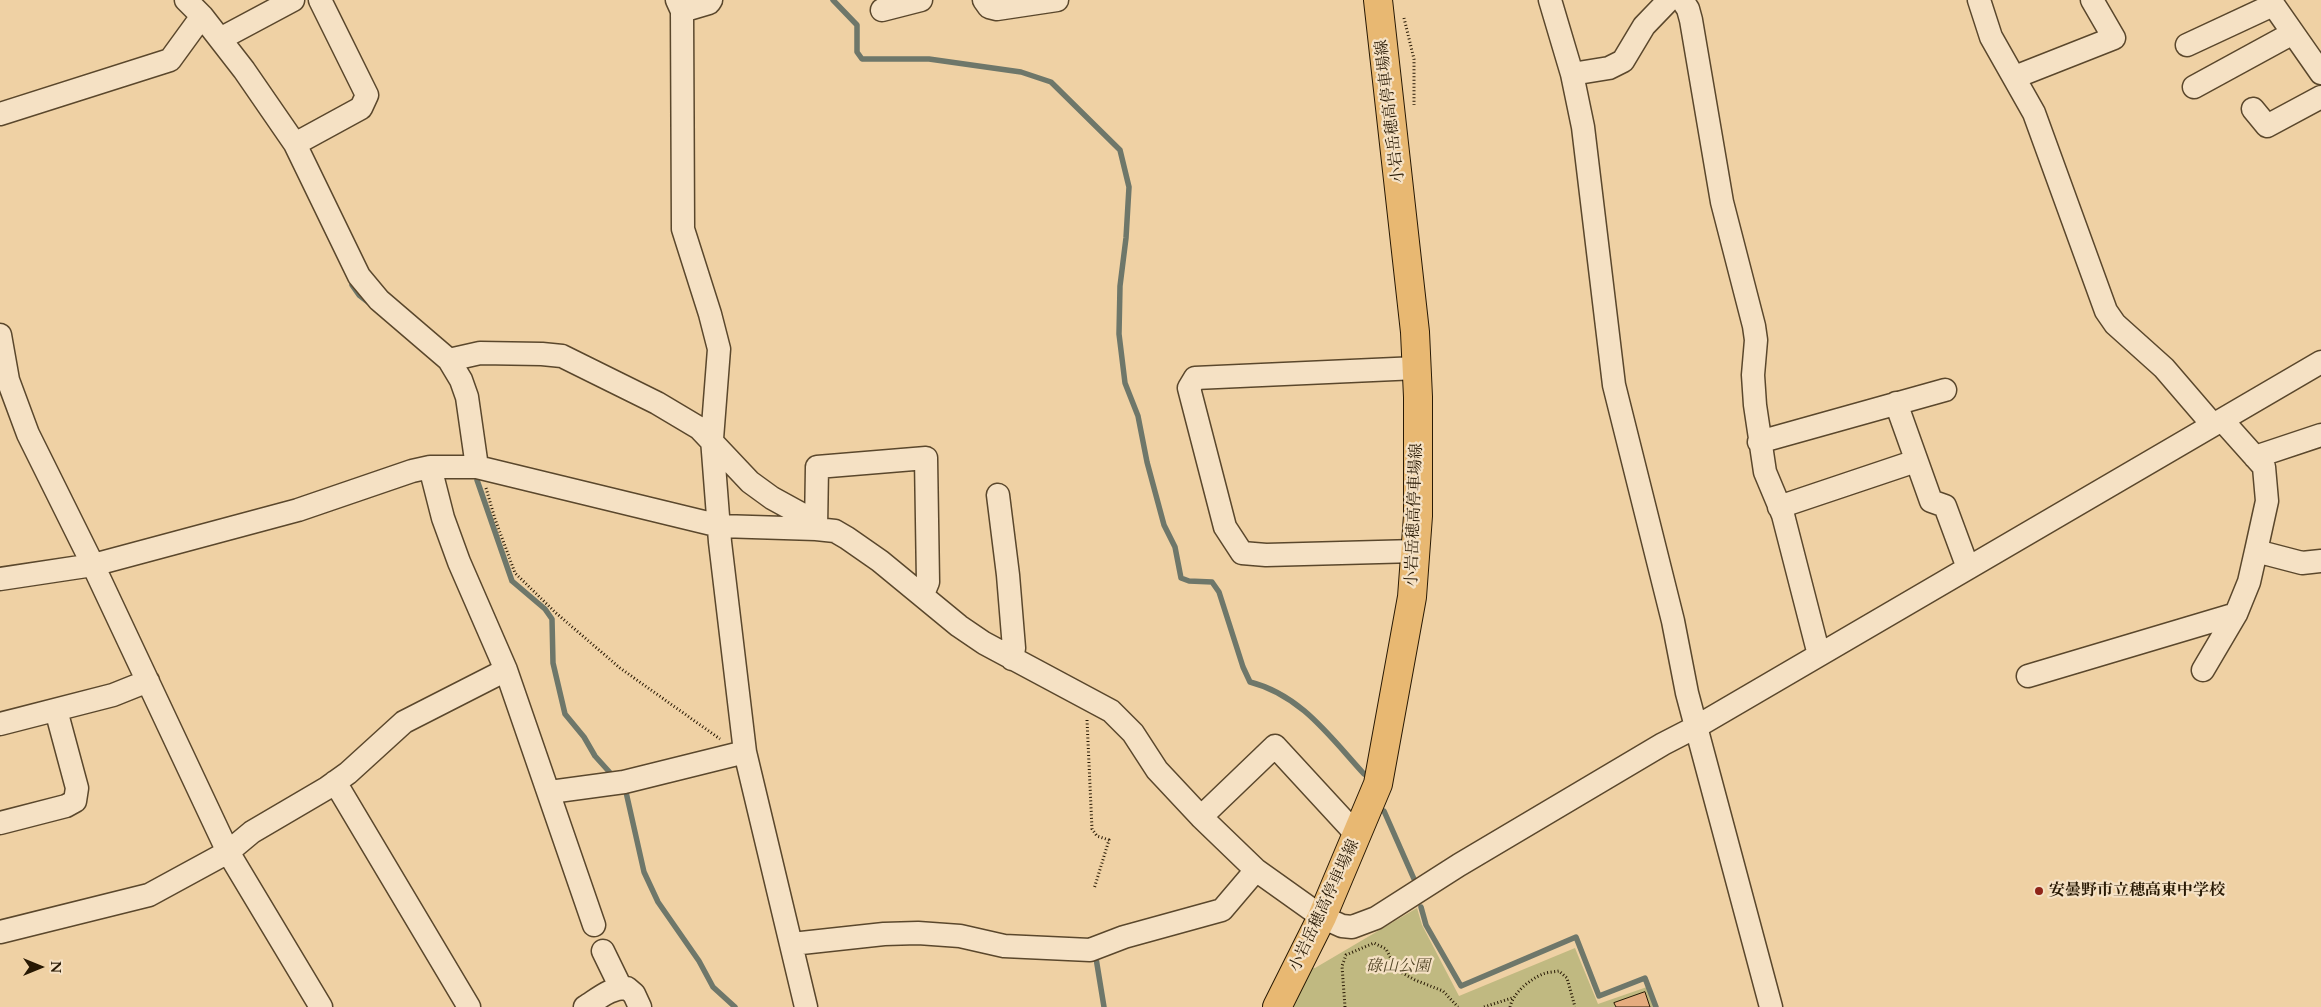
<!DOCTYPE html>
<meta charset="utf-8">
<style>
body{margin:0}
#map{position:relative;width:2321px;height:1007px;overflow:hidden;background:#efd1a4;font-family:Cardo,serif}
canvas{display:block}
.north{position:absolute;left:15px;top:942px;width:50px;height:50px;-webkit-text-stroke:4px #f5e1c4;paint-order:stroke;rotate:90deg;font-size:14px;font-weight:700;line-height:20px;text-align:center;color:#281904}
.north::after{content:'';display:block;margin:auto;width:18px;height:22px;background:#281904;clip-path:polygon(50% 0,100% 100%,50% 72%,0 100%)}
</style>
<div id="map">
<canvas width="2321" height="1007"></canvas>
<div class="north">N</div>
</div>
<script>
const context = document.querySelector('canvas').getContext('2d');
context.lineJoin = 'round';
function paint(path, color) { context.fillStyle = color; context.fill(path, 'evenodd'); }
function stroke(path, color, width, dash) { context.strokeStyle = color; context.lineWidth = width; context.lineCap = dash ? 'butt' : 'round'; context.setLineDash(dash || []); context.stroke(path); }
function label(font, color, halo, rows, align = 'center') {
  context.font = font + ' Cardo,"Noto Serif JP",serif'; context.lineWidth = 4.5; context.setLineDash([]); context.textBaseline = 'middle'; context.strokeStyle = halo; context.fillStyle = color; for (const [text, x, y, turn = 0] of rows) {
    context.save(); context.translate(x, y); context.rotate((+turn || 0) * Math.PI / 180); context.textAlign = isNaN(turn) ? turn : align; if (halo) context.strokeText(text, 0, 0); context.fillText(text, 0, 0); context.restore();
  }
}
paint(new Path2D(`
 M1417 908 1422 925 1459 996 1575 948 1598 1004 1647 987 1654 1007H1289L1309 967 1315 968Z`), '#c0b981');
stroke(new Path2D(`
 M833 0 857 25V52L862 59H929L1021 72 1051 82 1120 150 1129 187 1126 238 1120 286 1119 334 1125 383 1138 416 1147 462 1164 525 1175 547 1181 578 1189 581 1212 582 1219 592 1243 667 1250 682C1301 695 1330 737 1364 774
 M352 285 359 295 368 302
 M477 480 512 581 545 609 552 619 553 663 565 714 584 737 595 756 613 776
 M626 792 644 872 658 902 699 961 713 987 735 1007
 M1384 811 1414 879
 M1421 907 1426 925 1461 986 1576 937 1599 996 1645 978 1656 1007
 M1096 958 1104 1007`), '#6e776a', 5.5);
const building = new Path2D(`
 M1645 992 1650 1007H1616L1614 1003Z`);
paint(building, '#e5ac7f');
stroke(building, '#281904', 1);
const minor = new Path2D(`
 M186 0 202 16 244 70 295 144 359 276 379 300 449 360 461 380 467 397 477 467 720 526 816 529 835 531 847 538 880 561 959 626 984 643 1111 711 1133 733 1157 770 1201 817 1256 870 1322 917 1342 926 1352 927 1376 918 1459 865 1663 744 1696 727 2321 362
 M677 0 682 11 683 229 710 314 719 349 712 439 720 542 745 752 806 1007
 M984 0 989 7 997 9 1057 0
 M1550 0 1572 74 1583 127 1614 385 1673 621 1687 693 1771 1007
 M1682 0 1688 9 1691 20 1722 202 1754 326 1756 340 1753 375 1755 405 1765 472 1783 515 1819 655
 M1979 0 1991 37 2034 113 2106 311 2115 324 2164 368 2213 425
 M2270 0 2321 73
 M882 10 921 0
 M682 11 709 3 711 0
 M220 39 293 0
 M2187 45 2273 5
 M1572 74 1609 68 1623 61 1644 26 1669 0
 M2015 77 2114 38 2092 0
 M2194 87 2293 33
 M2253 109 2267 126 2321 97
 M0 114 170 60 202 16
 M295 144 361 108 367 95 320 0
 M0 335 8 380 28 434 93 565 228 852 321 1007
 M449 360 480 353 542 354 562 356 657 403 699 428 750 482 772 498 803 515 816 529
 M1896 403 1931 501 1945 506 1968 568
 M2222 420 2264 467 2267 501 2256 551 2302 563 2321 561
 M1759 442 1945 390
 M2255 457 2321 435
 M430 467 443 518 459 562 506 670 594 925
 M998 495 1008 575 1014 648 1012 659
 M1779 507 1916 461
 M816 529 817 467 926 458 928 582 923 594
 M1416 551 1266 555 1242 553 1225 527 1189 388 1195 378 1417 368
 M0 579 93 565 298 510 412 471 430 467H477
 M2203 670 2236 614 2249 582 2256 551
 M2028 676 2236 614
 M0 724 113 695 148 681
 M335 782 469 1007
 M550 792 624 782 745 752
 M1201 817 1275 746 1357 835
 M0 823 66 806 75 801 77 788 56 710
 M0 932 149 895 228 852 252 832 327 788 348 773 404 722 506 670
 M792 944 884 934 918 933 960 936 1004 946 1090 950 1124 937 1222 910 1256 870
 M603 951 621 988
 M585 1007C598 999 611 987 627 988L634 994 640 1007`);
const major = new Path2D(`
 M1277 1007 1322 917 1378 784 1412 597 1418 516V397L1415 332 1378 0`);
stroke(minor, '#5a472c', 25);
stroke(major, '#281904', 30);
stroke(new Path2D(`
 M1404 18 1414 59V105
 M486 488 495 519 515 573 556 613 620 668 720 739
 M1087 720 1092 829 1097 836 1109 840 1094 889
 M1345 1007 1342 966 1346 955 1374 943 1386 949 1397 970 1415 980 1443 991 1458 1007
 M1484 1007 1512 998
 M1510 1007C1513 993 1530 979 1543 974 1548 972 1554 972 1559 971L1567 978 1575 1007`), '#281904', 3, [1, 2.5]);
stroke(minor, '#f5e1c4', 22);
stroke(major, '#e8b872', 28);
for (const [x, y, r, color] of [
 [2039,891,5,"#8f2418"]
]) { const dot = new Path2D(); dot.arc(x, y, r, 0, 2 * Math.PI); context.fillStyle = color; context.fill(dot); stroke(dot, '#f5e1c4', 2); }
label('16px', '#281904', '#f5e1c4', [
 ["小岩岳穂高停車場線",1391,111,-97],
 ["小岩岳穂高停車場線",1415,515,-88],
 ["小岩岳穂高停車場線",1325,906,-65]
]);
label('bold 16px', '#281904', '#f5e1c4', [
 ["安曇野市立穂高東中学校",2049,891]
], 'left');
label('italic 16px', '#56492a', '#f5e1c4', [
 ["碌山公園",1398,967]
]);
</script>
